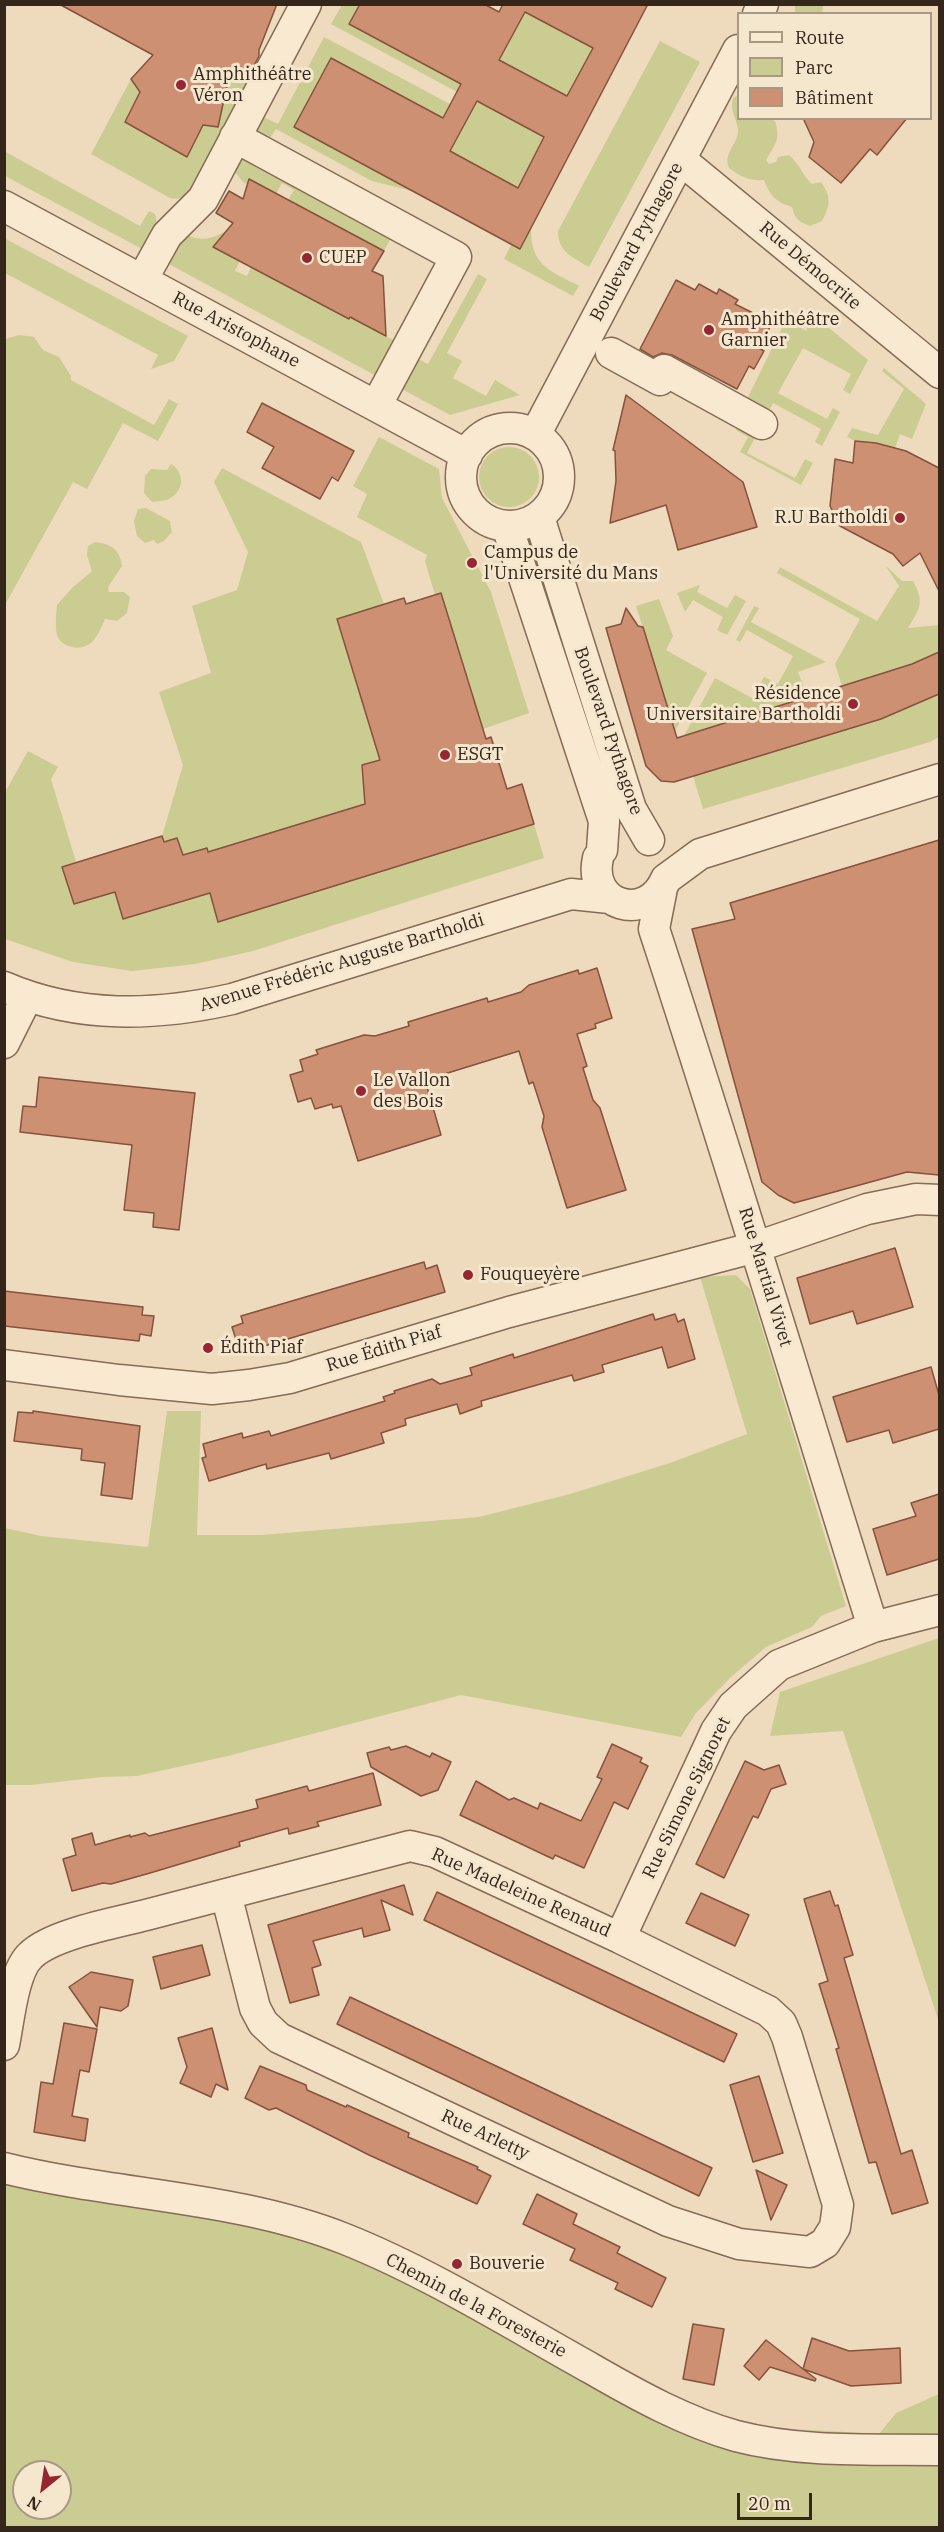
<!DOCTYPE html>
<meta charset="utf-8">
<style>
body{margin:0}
#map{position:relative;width:944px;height:2532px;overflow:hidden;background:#eedbbe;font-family:"IBM Plex Serif",serif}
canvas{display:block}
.frame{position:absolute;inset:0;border:6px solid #35261c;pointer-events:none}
.legend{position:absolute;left:737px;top:12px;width:195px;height:108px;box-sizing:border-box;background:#f5e6ce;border:2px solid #a89987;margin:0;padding:8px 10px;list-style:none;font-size:18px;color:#35261c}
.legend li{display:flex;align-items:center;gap:12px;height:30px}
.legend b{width:30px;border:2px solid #a89987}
.north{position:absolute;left:12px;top:2460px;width:60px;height:60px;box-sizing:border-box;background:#f5e6ce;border:2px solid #a89987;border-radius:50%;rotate:210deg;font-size:16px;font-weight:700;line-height:24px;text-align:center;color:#35261c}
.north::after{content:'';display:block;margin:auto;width:21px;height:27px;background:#962632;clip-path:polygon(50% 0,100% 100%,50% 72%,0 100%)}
.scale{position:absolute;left:737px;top:2493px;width:75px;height:27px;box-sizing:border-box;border:3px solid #35261c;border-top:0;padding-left:8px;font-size:18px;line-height:21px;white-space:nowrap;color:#35261c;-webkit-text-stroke:4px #f5e6ce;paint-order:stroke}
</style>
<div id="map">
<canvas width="944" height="2532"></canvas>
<div class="frame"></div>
<ul class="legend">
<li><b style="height:8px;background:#f9e9d1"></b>Route</li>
<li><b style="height:16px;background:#cbcc92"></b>Parc</li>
<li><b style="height:16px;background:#cd9073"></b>Bâtiment</li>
</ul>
<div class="north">N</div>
<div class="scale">20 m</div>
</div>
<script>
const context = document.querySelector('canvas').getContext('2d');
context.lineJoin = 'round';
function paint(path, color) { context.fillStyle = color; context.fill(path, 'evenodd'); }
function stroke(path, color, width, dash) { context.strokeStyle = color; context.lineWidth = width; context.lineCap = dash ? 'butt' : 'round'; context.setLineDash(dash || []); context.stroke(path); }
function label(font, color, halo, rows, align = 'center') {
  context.font = font + ' "IBM Plex Serif",serif'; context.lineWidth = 6; context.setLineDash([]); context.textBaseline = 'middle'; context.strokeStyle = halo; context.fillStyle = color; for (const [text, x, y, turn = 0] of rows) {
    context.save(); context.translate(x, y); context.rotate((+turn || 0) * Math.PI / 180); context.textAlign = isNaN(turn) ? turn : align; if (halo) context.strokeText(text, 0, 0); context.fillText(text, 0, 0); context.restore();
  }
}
paint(new Path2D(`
 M342 5H360L349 24 461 84 457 92 331 24Z
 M795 5H823L822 13H795Z
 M525 12 593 48 567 96 499 60Z
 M324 37 450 104 443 118 295 127 412 191 372 181 276 129 265 146C256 137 255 128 261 116L278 124Z
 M660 41 700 62 589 267C572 257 558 252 558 231Z
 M230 72 250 80 194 191C186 197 180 200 170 198L91 154 131 79 140 92 125 122 187 156 203 125 218 127Z
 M738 95V118L770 119 775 121C781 139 775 145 766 160L769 164 776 162 778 157 789 155C800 164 802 175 812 184L821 182C831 197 831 204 822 221L810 226C799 222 795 219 792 207 776 202 770 196 764 180 749 181 741 177 729 168 723 153 736 147 738 132 739 122 729 112 733 98Z
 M477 101 544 137 518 188 450 151Z
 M4 151 140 226 149 211 155 214C160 227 150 239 144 250L5 176Z
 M240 159 254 161 392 236 384 251 288 200 294 190 282 183 276 194 249 180 247 184 244 183 233 170Z
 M531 227C530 265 549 270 579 286L573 296 504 259 511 245 520 249Z
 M226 231 213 247 240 261 235 271 247 276 251 267 348 319 350 317 399 343 380 378 165 262 181 232C197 242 211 240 226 231Z
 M4 238 188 336 174 361 151 369 158 355 5 273Z
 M478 274 487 279 447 353 462 361 453 378 486 396 495 380 520 395 450 415 398 387 414 357 428 364Z
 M812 314 868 360 850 394 843 390 851 374 803 348 778 393 827 419 833 408 840 412 822 446 815 442 821 429 773 403 767 415 745 403 787 318 806 331Z
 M19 335 34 337 43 350 59 357 71 376V380L154 425 169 399 178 404 158 441 123 423 87 489 73 482 5 605V339Z
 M884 368 926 404 912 439 900 434 895 448 855 441 847 437 852 428 878 435 904 389 882 371Z
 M740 421 758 432 747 453 795 478 805 459 813 463 801 485 740 452 748 437 736 430Z
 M379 437 439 469 442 498 491 592 529 713 483 729 441 593 435 595 425 561 427 555 357 517 367 494 353 486Z
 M479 477a30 30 0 1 1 60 0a30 30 0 1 1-60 0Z
 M171 464C186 473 184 493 167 500 163 501 157 501 152 502L144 493 145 476 151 469 167 470Z
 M222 468 361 542 384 604 337 619 381 759 362 765 365 804 208 852 207 848 183 855 177 838 164 842 162 836 183 765 159 692 211 673 192 606 237 590 248 552 214 482Z
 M146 508 170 521 172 532 164 541 157 544 154 540 145 543 137 536 134 521 138 509Z
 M95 542C111 544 120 549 122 566L108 587 109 592H124L130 597 127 613 117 621 105 619C102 626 98 635 93 641 83 652 62 649 57 635 55 626 56 614 57 605L72 588 92 571 87 555 88 546Z
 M885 565 902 581H913C925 603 920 608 908 628L939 625V651L912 664 842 686 835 664 860 619 777 573 780 567 877 621 899 586Z
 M700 585 697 592 727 608 735 595 746 601 727 635 717 630 723 617 693 600 685 612 677 593Z
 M659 599 673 636 666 650 707 673 675 731 636 606Z
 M754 606 759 608 751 622 826 662 798 672 808 697 684 736 715 678 752 698 764 677 778 684 793 656 747 630 740 642 736 640Z
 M939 694V737L930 742 703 809 693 776 881 719Z
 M28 751 58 767 51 779 76 862 62 867 74 904 115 892 124 919 180 902 206 881 218 921 534 824 544 858 253 951 195 964 132 971 73 962 5 939 4 794Z
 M736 1275 750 1289 846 1606 821 1616 812 1627 766 1647 731 1677 696 1713 681 1737 461 1695 228 1756 137 1776 102 1777 31 1785H5V1528L41 1536 148 1547 167 1411H201L197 1535H261L479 1517 570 1494 670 1463 747 1434 700 1277Z
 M939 1638H940L939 2022 843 1731 770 1736 780 1692Z
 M4 2168 275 2217 752 2439 794 2429 879 2434 896 2413 939 2394V2527H5ZM24 2472H60V2508H24Z`), '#cbcc92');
const building = new Path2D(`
 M59 4H277L259 50V56L247 79 230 72 218 127 203 125 187 157 125 122 140 92 131 79 153 55Z
 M360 4H484L499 12 503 4H648L520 249 294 127 331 58 443 118 461 84 349 24ZM525 12 593 48 567 96 499 60ZM477 101 544 137 518 188 450 151Z
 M803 118H907L877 155 870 149 841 183 809 157 814 142Z
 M249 179 384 251 372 271 383 276 386 336 350 317 349 319 213 247 233 223 216 213 229 191 243 199Z
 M676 280 695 290 699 284 717 294 719 289 738 300 735 304 753 313 752 316 771 325 759 348 764 351 754 369 749 366 737 389 672 355 662 353 653 357 640 349Z
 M626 395 743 482 757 527 678 550 666 505 610 523 616 481 615 451 613 450Z
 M262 403 354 451 338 481 332 477 320 499 262 468 274 447 247 432Z
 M855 441 876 443 906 451 939 468V591L920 553 903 566 893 554 840 526 830 506 835 459 853 463Z
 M441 593 486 739 491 737 507 789 522 784 534 824 218 922 210 893 123 919 115 892 74 904 62 867 162 836 164 842 177 838 183 855 207 848 208 852 365 804 362 765 380 760 337 619 404 598 406 604Z
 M626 608 638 626 643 627 677 738 912 664 939 652V694L881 719 674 782 661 781 646 766 606 628 621 624Z
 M939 840V1175L907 1172 794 1203 778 1195 762 1182 692 929 735 919 730 903Z
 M597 968 612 1018 595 1024 596 1028 577 1034 587 1066 583 1068 593 1100 600 1108 626 1190 567 1208 542 1127 544 1116 533 1082 529 1084 519 1051 425 1080 441 1135 358 1161 341 1106 333 1108 332 1104 315 1109 311 1098 298 1102 290 1075 303 1071 300 1060 318 1054 316 1050 364 1035 375 1036 409 1026 408 1022 487 998 488 1002 521 992 529 985 578 970 579 974Z
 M39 1077 195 1093 179 1230 153 1227 154 1213 124 1210 132 1145 20 1132 23 1106 36 1107Z
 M895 1248 913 1307 857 1324 853 1311 810 1324 797 1278Z
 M424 1262 426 1269 437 1265 445 1292 251 1350 249 1343 238 1346 232 1327 243 1323 241 1316Z
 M4 1291 143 1307 142 1315 154 1316 151 1336 140 1334 139 1341 4 1326Z
 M653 1314 655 1320 675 1314 678 1322 684 1319 695 1359 668 1368 662 1347 602 1365 604 1372 574 1381 572 1375 481 1401 482 1406 460 1414 457 1404 405 1419 406 1425 381 1433 384 1443 331 1459 329 1453 267 1469 266 1464 209 1481 202 1458 206 1457 203 1444 242 1433 243 1438 269 1431 271 1436 385 1401 383 1397 395 1393 394 1391 432 1379 440 1384 472 1375 470 1368 513 1354 514 1358Z
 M931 1367 939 1395V1429L893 1443 889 1430 847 1442 833 1397Z
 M33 1411 140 1426 132 1499 101 1495 105 1463 81 1460 82 1449 14 1441 18 1412 33 1413Z
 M939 1494V1559L887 1575 873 1529 916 1516 911 1503Z
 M612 1744 642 1758 640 1762 648 1766 628 1809 614 1802 584 1868 555 1855 553 1859 460 1815 476 1781 509 1800 514 1798 538 1809 540 1803 581 1821 602 1779 597 1777Z
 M406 1746 430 1757 432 1753 451 1762 438 1790 421 1796 371 1767 367 1753 389 1747 391 1750Z
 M745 1761 764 1770 779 1765 786 1784 771 1789 758 1818 753 1816 724 1878 696 1864Z
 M373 1773 381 1805 317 1822 319 1826 289 1834 288 1828 239 1842 240 1846 150 1873 111 1884 103 1883 72 1891 63 1859 76 1855 72 1839 92 1833 95 1845 130 1835V1837L145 1833 149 1836 258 1808 256 1800 307 1786 309 1791Z
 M404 1885 413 1915 381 1900 390 1930 364 1937 362 1928 313 1941 321 1965 312 1968 319 1995 290 2003 268 1925Z
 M830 1891 835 1906 838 1905 853 1955 844 1958 901 2154 912 2150 928 2203 892 2214 876 2162 869 2163 836 2049 839 2048 819 1984 828 1981 804 1899Z
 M437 1892 737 2034 724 2062 424 1920Z
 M701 1893 749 1915 735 1946 686 1923Z
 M202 1945 210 1975 161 1989 153 1957Z
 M91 1972 133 1980 128 2006 121 2011 100 2007 97 2027 69 1987Z
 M350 1997 712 2168 699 2196 337 2024Z
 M64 2023 97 2029 89 2072 80 2070 72 2116 88 2119 85 2141 34 2132 41 2082 53 2084Z
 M212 2028 228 2090 216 2084 211 2097 180 2083 187 2067 178 2038Z
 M260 2066 306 2085 307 2090 346 2107 347 2105 409 2133 408 2137 478 2167 477 2169 491 2176 477 2204 369 2155 276 2108 269 2110 245 2098Z
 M759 2076 783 2153 753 2162 730 2085Z
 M756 2170 787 2185 771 2220Z
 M537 2194 577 2214 573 2224 620 2247 617 2253 666 2278 652 2307 615 2289 618 2283 570 2260 575 2249 523 2224Z
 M693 2324 724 2329 714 2385 683 2379Z
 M812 2338 849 2351 900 2348 901 2383 851 2386 803 2369 816 2379 815 2381 770 2367 759 2380 744 2366 766 2340 803 2369Z`);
paint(building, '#cd9073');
stroke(building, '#86523c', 1.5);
const minor = new Path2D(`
 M758 14 763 4
 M235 137 456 257 376 406
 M681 160 940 373
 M4 206 467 455
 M142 280 167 235 203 199 306 4
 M611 353 660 380 664 370 762 424
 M461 477a49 49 0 1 1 98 0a49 49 0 1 1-98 0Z
 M535 435 738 50
 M539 517 631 809 649 840
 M507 526 604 821 602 850
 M598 858C587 906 647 924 666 879
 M666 879 700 854 940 779
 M662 888 654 929C730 1160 800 1394 873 1627
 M4 987C78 1019 156 1016 232 999L571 894 610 898
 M4 1043 22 1007 24 995
 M4 1365 119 1380 212 1389 249 1385 290 1378 509 1312 756 1247 867 1209 916 1199 940 1200
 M620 1938 716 1731 733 1706 779 1665 873 1627 940 1610
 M4 2045C9 2021 13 1971 31 1955 53 1934 115 1923 146 1915 234 1892 322 1869 410 1846L435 1852 620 1938 768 2011 781 2023 787 2037 838 2205 835 2227 825 2243 810 2252 739 2244 668 2221 279 2038 263 2023 255 2008 226 1894
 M4 2168C117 2196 237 2196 345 2239 428 2272 513 2325 592 2369 637 2395 686 2422 736 2436 801 2453 873 2449 940 2450`);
stroke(minor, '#866b57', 33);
stroke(minor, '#f9e9d1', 30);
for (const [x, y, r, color] of [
 [181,85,6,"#962632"],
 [307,258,6,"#962632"],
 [709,330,6,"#962632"],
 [900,518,6,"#962632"],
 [472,563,6,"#962632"],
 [853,704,6,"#962632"],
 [445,755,6,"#962632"],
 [361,1091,6,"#962632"],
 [468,1275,6,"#962632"],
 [208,1348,6,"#962632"],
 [457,2264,6,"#962632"]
]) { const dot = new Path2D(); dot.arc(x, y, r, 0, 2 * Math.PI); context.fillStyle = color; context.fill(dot); stroke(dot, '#f5e6ce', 2); }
label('18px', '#35261c', '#f5e6ce', [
 ["Amphithéâtre",193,75],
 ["Véron",193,96],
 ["CUEP",319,258],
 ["Amphithéâtre",721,320],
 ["Garnier",721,341],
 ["R.U Bartholdi",888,518,"right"],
 ["Campus de",484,553],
 ["l'Université du Mans",484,574],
 ["Résidence",841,694,"right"],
 ["Universitaire Bartholdi",841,715,"right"],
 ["ESGT",457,755],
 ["Le Vallon",373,1081],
 ["des Bois",373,1102],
 ["Fouqueyère",480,1275],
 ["Édith Piaf",220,1348],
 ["Bouverie",469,2264]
], 'left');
label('18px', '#35261c', '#f5e6ce', [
 ["Boulevard Pythagore",637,242,-62],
 ["Rue Démocrite",810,266,40],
 ["Rue Aristophane",236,330,28],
 ["Boulevard Pythagore",608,731,71],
 ["Avenue Frédéric Auguste Bartholdi",342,963,-17],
 ["Rue Martial Vivet",765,1277,73],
 ["Rue Édith Piaf",384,1349,-17],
 ["Rue Simone Signoret",687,1798,-64],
 ["Rue Madeleine Renaud",521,1893,24],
 ["Rue Arletty",485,2135,25],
 ["Chemin de la Foresterie",476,2306,28]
]);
</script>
